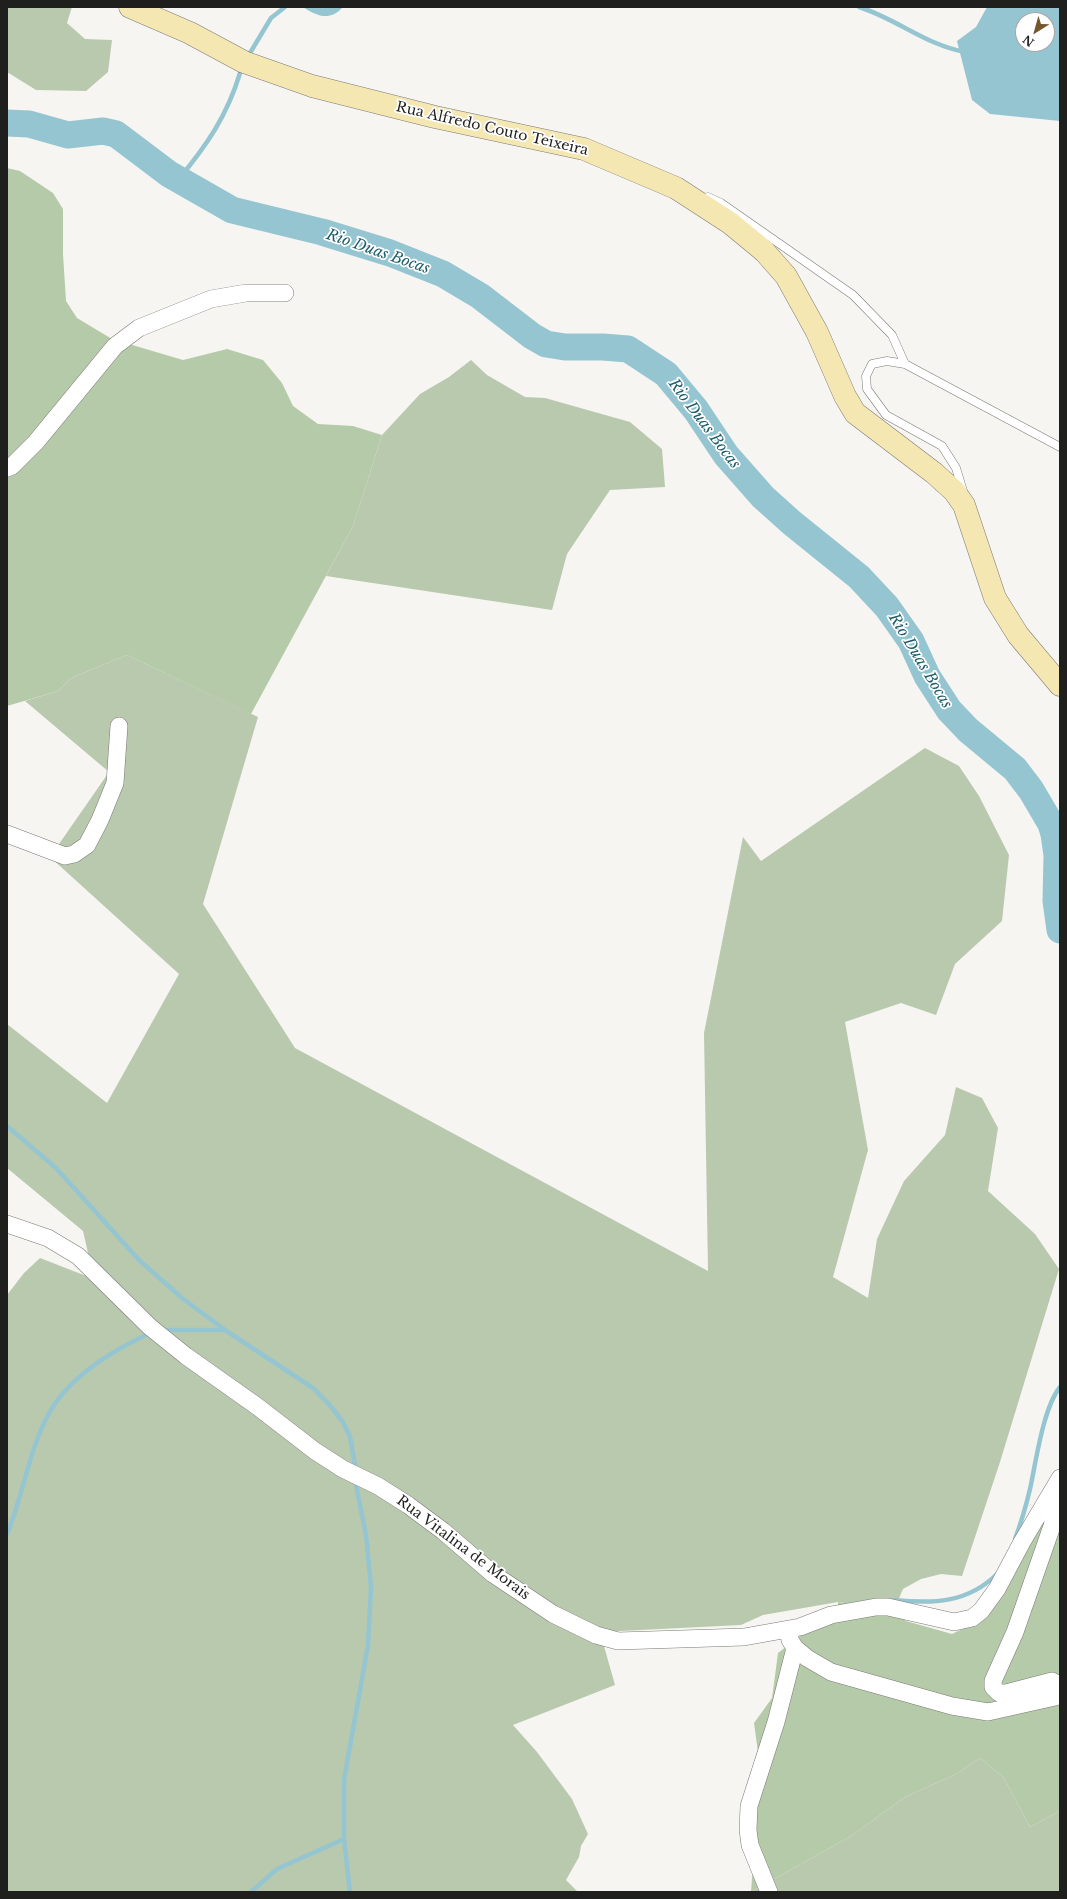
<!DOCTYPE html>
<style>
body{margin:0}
#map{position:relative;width:1067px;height:1899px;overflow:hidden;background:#f6f5f2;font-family:"Libre Baskerville",serif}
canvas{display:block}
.frame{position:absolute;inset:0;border:8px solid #1f1f1e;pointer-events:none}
.north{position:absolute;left:1015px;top:12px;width:40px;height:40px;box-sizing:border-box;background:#fff;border:1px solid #a5a5a5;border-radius:50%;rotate:217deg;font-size:11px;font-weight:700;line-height:16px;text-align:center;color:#1f1f1e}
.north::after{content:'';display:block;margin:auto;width:14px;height:18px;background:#74572b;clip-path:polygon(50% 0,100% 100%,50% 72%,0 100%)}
</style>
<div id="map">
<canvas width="1067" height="1899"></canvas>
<div class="frame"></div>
<div class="north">N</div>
</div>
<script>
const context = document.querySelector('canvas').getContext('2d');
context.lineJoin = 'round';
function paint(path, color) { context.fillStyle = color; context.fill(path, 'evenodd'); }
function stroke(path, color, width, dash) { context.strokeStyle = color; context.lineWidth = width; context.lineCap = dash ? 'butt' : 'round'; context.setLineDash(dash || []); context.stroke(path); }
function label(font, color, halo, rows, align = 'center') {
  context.font = font + ' "Libre Baskerville",serif'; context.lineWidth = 3.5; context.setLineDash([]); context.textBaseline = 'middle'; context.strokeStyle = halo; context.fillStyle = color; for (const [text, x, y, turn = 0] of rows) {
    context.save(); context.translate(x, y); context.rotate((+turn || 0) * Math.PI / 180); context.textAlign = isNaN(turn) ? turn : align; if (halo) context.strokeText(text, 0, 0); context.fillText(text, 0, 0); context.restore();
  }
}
paint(new Path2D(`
 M7 7H72L67 23 85 39 112 40 108 72 86 91 36 90 7 72Z
 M471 360 487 375 525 397 545 398 630 422 662 449 665 487 610 490 567 554 552 610 326 576 353 526 382 435 420 394 449 377Z
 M127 655 258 717 203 904 295 1048 708 1271 704 1033 743 837 761 861 925 748 959 766 979 796 1009 855 1002 921 955 964 936 1015 901 1003 845 1022 868 1150 833 1277 868 1298 877 1239 904 1181 945 1135 956 1087 982 1098 998 1128 988 1191 1035 1234 1059 1269 1000 1462 962 1576 941 1574 921 1579 903 1589 894 1610 838 1602 763 1615 741 1625 600 1632 615 1685 513 1725 537 1752 572 1799 588 1834 581 1846 579 1857 566 1880 578 1892H7V1295L24 1273 40 1258 94 1279 83 1231 7 1168V1024L107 1103 179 974 50 857 109 772 25 701 58 691 71 678Z
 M980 1758 1004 1778 1030 1827 1060 1811V1892H751L851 1836 905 1797 956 1774Z`), '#b9c9ae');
paint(new Path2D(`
 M7 168 20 171 53 193 63 209V254L66 301 77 318 112 339 183 360 227 349 263 360 282 383 293 406 318 424 353 426 382 435 353 526 251 714 127 655 71 678 58 691 7 706Z
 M1060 1499V1811L1030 1827 1004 1778 980 1758 956 1774 905 1797 851 1836 751 1892 760 1767 754 1723 772 1698 778 1653 808 1630 838 1616V1602L894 1610 906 1621 952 1634 979 1621 1005 1569Z`), '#b5caa8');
paint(new Path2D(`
 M303 7H343C330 21 318 17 303 7Z
 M987 7H1060V121L990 114 972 100 957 41 976 27ZM1023 20H1047V44H1023Z`), '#95c5d1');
stroke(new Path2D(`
 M859 7C897 19 926 45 965 52
 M247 58 271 18 285 7
 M178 180C207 145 227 116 240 73
 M7 1126 56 1168 139 1260 182 1298 225 1330 313 1388 328 1403 343 1422 350 1437 356 1471
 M161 1330H225
 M7 1534C23 1496 28 1453 48 1415 67 1379 110 1352 146 1335
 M1015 1539C1021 1523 1026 1506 1030 1489 1036 1462 1043 1408 1060 1387
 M894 1600C933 1604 968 1603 997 1574
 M251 1892 277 1869 344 1839
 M350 1892 344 1839V1780L368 1645 371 1587 366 1535 356 1485`), '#95c5d1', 4.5);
stroke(new Path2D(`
 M7 123 29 124 68 135 103 131 116 134 169 174 232 210 322 232 390 253 443 274 480 296 532 336 546 344 565 347H603L628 349 666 374 696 410 726 455 763 497 792 523 859 577 887 607 911 641 927 676 949 710 968 730 1015 769 1031 790 1051 824 1054 834 1057 855 1056 901 1060 930`), '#95c5d1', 27);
const lane = new Path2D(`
 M708 197 721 203 853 295 892 335 905 364
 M963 491 956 468 942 446 886 415 867 389 866 376 872 364 887 361 905 364 1060 447`);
const street = new Path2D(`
 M7 468 12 466 36 442 115 346 139 328 211 299 246 293H285
 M7 834 65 856 74 854 87 845 100 820 115 783 119 726
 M7 1224 48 1238 78 1256 150 1327 186 1356 258 1407 315 1451 343 1469 378 1486 408 1505 443 1531 493 1574 553 1614 596 1635 618 1641 744 1637 800 1627 831 1615 876 1607H888L954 1622 972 1618 981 1611 997 1589 1022 1542 1060 1478
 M1060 1493 1052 1526 1015 1632 993 1681V1687L999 1693H1006L1052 1681 1060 1685
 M788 1630 790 1640 795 1648 807 1658 831 1672 952 1706 988 1712 1055 1697 1060 1692
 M769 1892 750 1845 748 1830 749 1806 776 1722 795 1648`);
const secondary = new Path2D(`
 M130 7 190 33 244 62 312 86 435 117 584 149 676 188 730 223 764 251 786 276 817 332 845 396 855 413 934 473 954 491 964 505 995 598 1018 635 1060 685`);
stroke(lane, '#7a7976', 9);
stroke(street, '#7a7976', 18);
stroke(secondary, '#7a7976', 23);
stroke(lane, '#fff', 8);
stroke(street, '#fff', 17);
stroke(secondary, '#f5e7b2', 22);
label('14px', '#1f1f1e', '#fff', [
 ["Rua Alfredo Couto Teixeira",492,129,13],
 ["Rua Vitalina de Morais",463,1548,37]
]);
label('italic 15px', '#1e5d6b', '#fff', [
 ["Rio Duas Bocas",378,252,19],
 ["Rio Duas Bocas",704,424,53],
 ["Rio Duas Bocas",920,661,59]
]);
</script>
